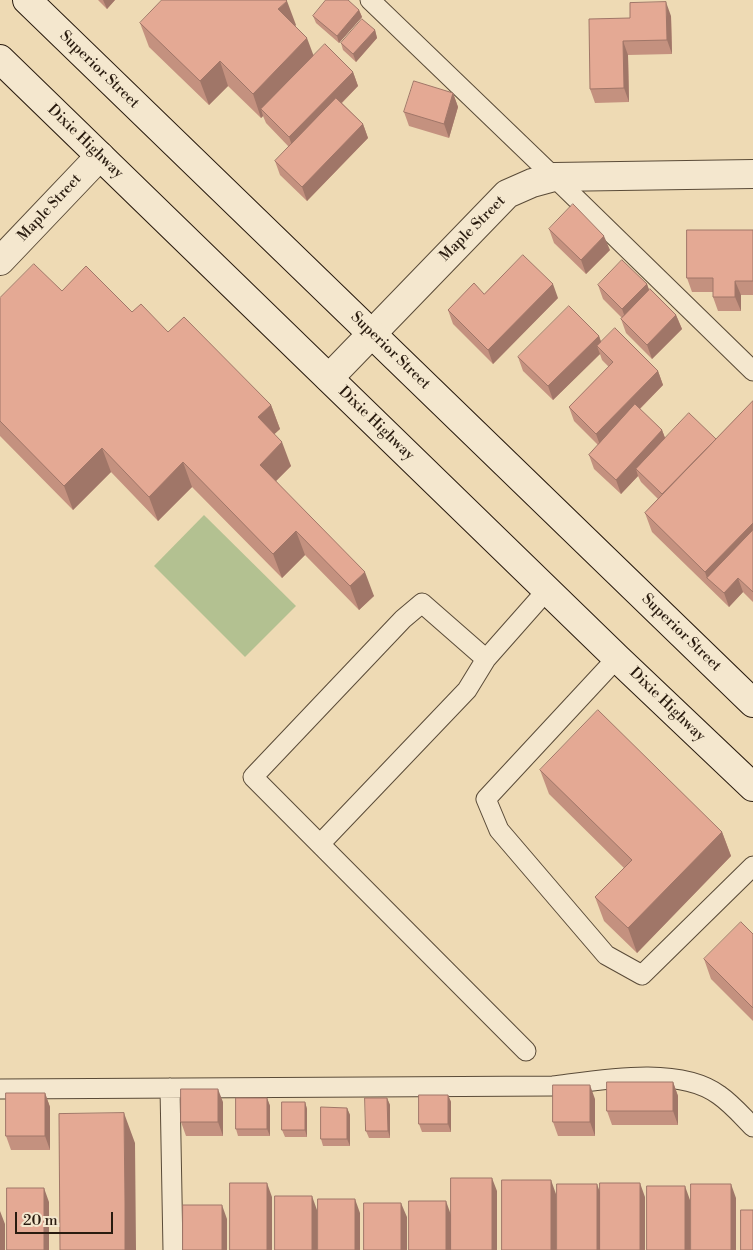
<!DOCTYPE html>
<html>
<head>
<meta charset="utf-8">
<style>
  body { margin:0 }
  #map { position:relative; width:753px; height:1250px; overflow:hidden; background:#eedab4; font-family:"Libre Bodoni",serif }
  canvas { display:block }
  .scale { position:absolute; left:15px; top:1212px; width:98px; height:22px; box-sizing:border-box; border:2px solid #291b0f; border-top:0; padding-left:6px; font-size:15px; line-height:18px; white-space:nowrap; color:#291b0f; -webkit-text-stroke:4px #f4e7ce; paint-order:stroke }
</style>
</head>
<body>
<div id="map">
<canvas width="753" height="1250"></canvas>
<div class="scale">20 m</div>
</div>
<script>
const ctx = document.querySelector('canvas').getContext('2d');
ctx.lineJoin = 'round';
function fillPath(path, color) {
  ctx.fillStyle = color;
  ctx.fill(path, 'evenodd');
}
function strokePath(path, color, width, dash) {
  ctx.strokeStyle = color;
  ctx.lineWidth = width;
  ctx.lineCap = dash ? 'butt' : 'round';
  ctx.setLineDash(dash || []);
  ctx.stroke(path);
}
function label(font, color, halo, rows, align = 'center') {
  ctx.font = font + ' "Libre Bodoni",serif';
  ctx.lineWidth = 5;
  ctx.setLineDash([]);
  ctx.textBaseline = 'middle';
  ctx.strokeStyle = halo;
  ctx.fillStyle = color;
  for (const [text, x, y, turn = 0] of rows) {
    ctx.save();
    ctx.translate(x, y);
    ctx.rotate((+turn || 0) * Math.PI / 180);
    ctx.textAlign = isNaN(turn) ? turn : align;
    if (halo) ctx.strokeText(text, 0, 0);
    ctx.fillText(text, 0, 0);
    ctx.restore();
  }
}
fillPath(new Path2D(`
  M204,515L296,606L245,657L154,566Z`), '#b3c191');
const service = new Path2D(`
  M370,0L554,177L753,371
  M617,658L486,799L499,830L606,955L642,975L753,866
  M320,844L467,690L486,659
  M526,1051L253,777L403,619L422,603L486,659L547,590
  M170,1088L173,1250
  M0,1089L553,1086C600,1080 679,1065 719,1095C732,1104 742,1116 753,1127`);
const minor = new Path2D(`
  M0,261L100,156
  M329,378L507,194L532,183L554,177L753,174`);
const secondary = new Path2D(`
  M27,0L753,703
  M0,59L617,658L753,787`);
strokePath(service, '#5a4b38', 21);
strokePath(minor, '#5a4b38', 30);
strokePath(secondary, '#291b0f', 30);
strokePath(service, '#f4e7ce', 19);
strokePath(minor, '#f4e7ce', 28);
strokePath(secondary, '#f4e7ce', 28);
fillPath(new Path2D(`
  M98,0H115L107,9Z
  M359,10L362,17L339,43L316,23L313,16Z
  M671,16L672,54L628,55L629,102L595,103L590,89L630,18Z
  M140,23L296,25L295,26L313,56L353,72L358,86L342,103L363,124L368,138L307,201L280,175L275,161L289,147L266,123L263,116L261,118L228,86L209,105L149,47Z
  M375,30L377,38L356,62L343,50L341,43Z
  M453,93L458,107L449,138L409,126L404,112Z
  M549,229L610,250L586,274L554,243Z
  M753,230V295H741V311H718L713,297V292H692L687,278Z
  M647,284L649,290L676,315L682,329L652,359L626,333L621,319L622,318L603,299L598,285Z
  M62,291L132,312L168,332L271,405L280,429L274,434L291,466L276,481L374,596L359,610L305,555L282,578L192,487L158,521L111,472L73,510L0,436V298Z
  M484,294L558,298L493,364L453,324L448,310Z
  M599,336L601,342L658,371L663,385L640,409L662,430L665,438L716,439L753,401V602L743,592L729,607L652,532L645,513L658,499L641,482L638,476L621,494L594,469L589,455L598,445L574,421L569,407L609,367L602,360L600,354L553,400L523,371L518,357Z
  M540,770L722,832L731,856L637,953L604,921L595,897L624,868L549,794Z
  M753,934V1021L711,979L704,959Z
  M673,1082L678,1096V1125H612L607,1111Z
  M45,1093L50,1107V1150H11L6,1136Z
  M448,1095L451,1102V1132H422L419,1124Z
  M267,1098L270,1106V1136H238L236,1129Z
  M387,1098L390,1105V1138H369L366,1131Z
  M595,1099V1136H558L553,1122Z
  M223,1102V1136H186L181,1122Z
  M305,1102L307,1109V1137H285L282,1130Z
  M347,1108L350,1115V1146H323L321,1139Z`), '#c4917f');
fillPath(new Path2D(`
  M103,0H115L107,9Z
  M287,1L296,25L287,34L278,9Z
  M666,2L671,16L672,54L667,40Z
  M359,10L362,17L339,43L337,36Z
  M375,30L377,38L356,62L353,54Z
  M307,38L316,62L261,109L263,116L261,118L253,94Z
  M623,41L628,55L629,102L624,88Z
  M220,61L228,86L209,105L200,81Z
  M353,72L358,86L294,151L289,137Z
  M453,93L458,107L449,138L444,124Z
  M363,124L368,138L307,201L302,187Z
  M604,236L610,250L586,274L581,260Z
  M735,281L741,295V311L735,297Z
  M553,284L558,298L493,364L488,350Z
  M647,284L652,298L627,323L622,309Z
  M676,315L682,329L652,359L647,345Z
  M599,336L604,350L597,346L600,354L553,400L548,386Z
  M658,371L663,385L601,448L596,434Z
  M271,405L280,429L267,441L258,417Z
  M662,430L667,443L636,469L638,476L621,494L616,480Z
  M282,442L291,466L268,489L260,465Z
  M102,448L111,472L73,510L64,486Z
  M183,462L192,487L158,521L149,497Z
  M753,523V550L707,578L705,572Z
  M296,531L305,555L282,578L273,554Z
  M365,572L374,596L359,610L350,586Z
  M738,578L743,592L729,607L724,593Z
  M722,832L731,856L637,953L628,928Z
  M673,1082L678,1096V1125L673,1111Z
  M590,1085L595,1099V1136L590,1122Z
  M218,1089L223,1102V1136L218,1122Z
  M45,1093L50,1107V1150L45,1136Z
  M448,1095L451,1102V1132L448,1124Z
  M267,1098L270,1106V1136L267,1129Z
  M387,1098L390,1105V1138L388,1131Z
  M305,1102L307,1109V1137L305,1130Z
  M347,1108L350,1115V1146L347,1139Z
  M124,1113L135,1143L136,1250H125Z
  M492,1178L497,1191V1250H492Z
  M551,1180L556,1194V1250H551Z
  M267,1183L272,1197V1250H267Z
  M640,1183L645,1197V1250H640Z
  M597,1184L602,1198V1250H597Z
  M731,1184L736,1198V1250H731Z
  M685,1186L690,1200V1250H685Z
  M44,1188L49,1202V1250H44Z
  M312,1196L317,1210V1250H312Z
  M355,1199L360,1213V1250H355Z
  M446,1201L451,1215V1250H446Z
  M401,1203L407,1217V1250H401Z
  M222,1205L227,1219V1250H222Z
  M0,1211L5,1224V1250H0Z`), '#a07668');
const building = new Path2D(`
  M162,0H286L287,1L278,9L307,38L253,94L220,61L200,81L140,23Z
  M326,0H348L359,10L337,36L313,16Z
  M666,2L667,40L623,41L624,88L590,89L589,19L630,18V3Z
  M362,19L375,30L353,54L341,43Z
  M325,44L353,72L289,137L261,109Z
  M414,81L453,93L444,124L404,112Z
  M336,98L363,124L302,187L275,161Z
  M573,204L604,236L581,260L549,229Z
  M687,230H753V281H735V297H713V278H687Z
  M523,255L553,284L488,350L448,310L474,283L484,294Z
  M622,260L647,284L622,309L598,285Z
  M34,264L62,291L86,266L132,312L141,304L168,332L184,317L271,405L258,417L282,442L260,465L365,572L350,586L296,531L273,554L183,462L149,497L102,448L64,486L0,421V298Z
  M650,289L676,315L647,345L621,319Z
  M569,306L599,336L548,386L518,357Z
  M615,328L658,371L596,434L569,407L613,362L597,346Z
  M753,401V523L705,572L645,513Z
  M635,404L662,430L616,480L589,455Z
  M689,413L716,439L662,494L636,469Z
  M753,530V592L738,578L724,593L707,578Z
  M598,710L722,832L628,928L595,897L632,860L540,770Z
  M741,922L753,934V1008L704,959Z
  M607,1082H673V1111H607Z
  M553,1085H590V1122H553Z
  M181,1089H218V1122H181Z
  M6,1093H45V1136H6Z
  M419,1095H448V1124H419Z
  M236,1098H267V1129H236Z
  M365,1098H387L388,1131H366Z
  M282,1102H305V1130H282Z
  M321,1107L347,1108V1139H321Z
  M124,1113L125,1203V1250H60L59,1114Z
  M451,1178H492V1250H451Z
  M502,1180H551V1250H502Z
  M230,1183H267V1250H230Z
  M600,1183H640V1250H600Z
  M557,1184H597V1250H557Z
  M691,1184H731V1250H691Z
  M647,1186H685V1250H647Z
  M7,1188H44V1250H7Z
  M275,1196H312V1250H275Z
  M318,1199H355V1250H318Z
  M409,1201H446V1250H409Z
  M364,1203H401V1250H364Z
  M183,1205H222V1250H183Z
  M741,1210H753V1250H741Z`);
fillPath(building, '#e4a994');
strokePath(building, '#a07668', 1);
label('15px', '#291b0f', '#f4e7ce', [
  ["Superior Street",99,70,44],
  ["Dixie Highway",85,142,44],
  ["Maple Street",50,208,-47],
  ["Maple Street",473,229,-45],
  ["Superior Street",390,351,44],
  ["Dixie Highway",376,424,44],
  ["Superior Street",681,633,44],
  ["Dixie Highway",667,705,44]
]);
</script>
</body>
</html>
